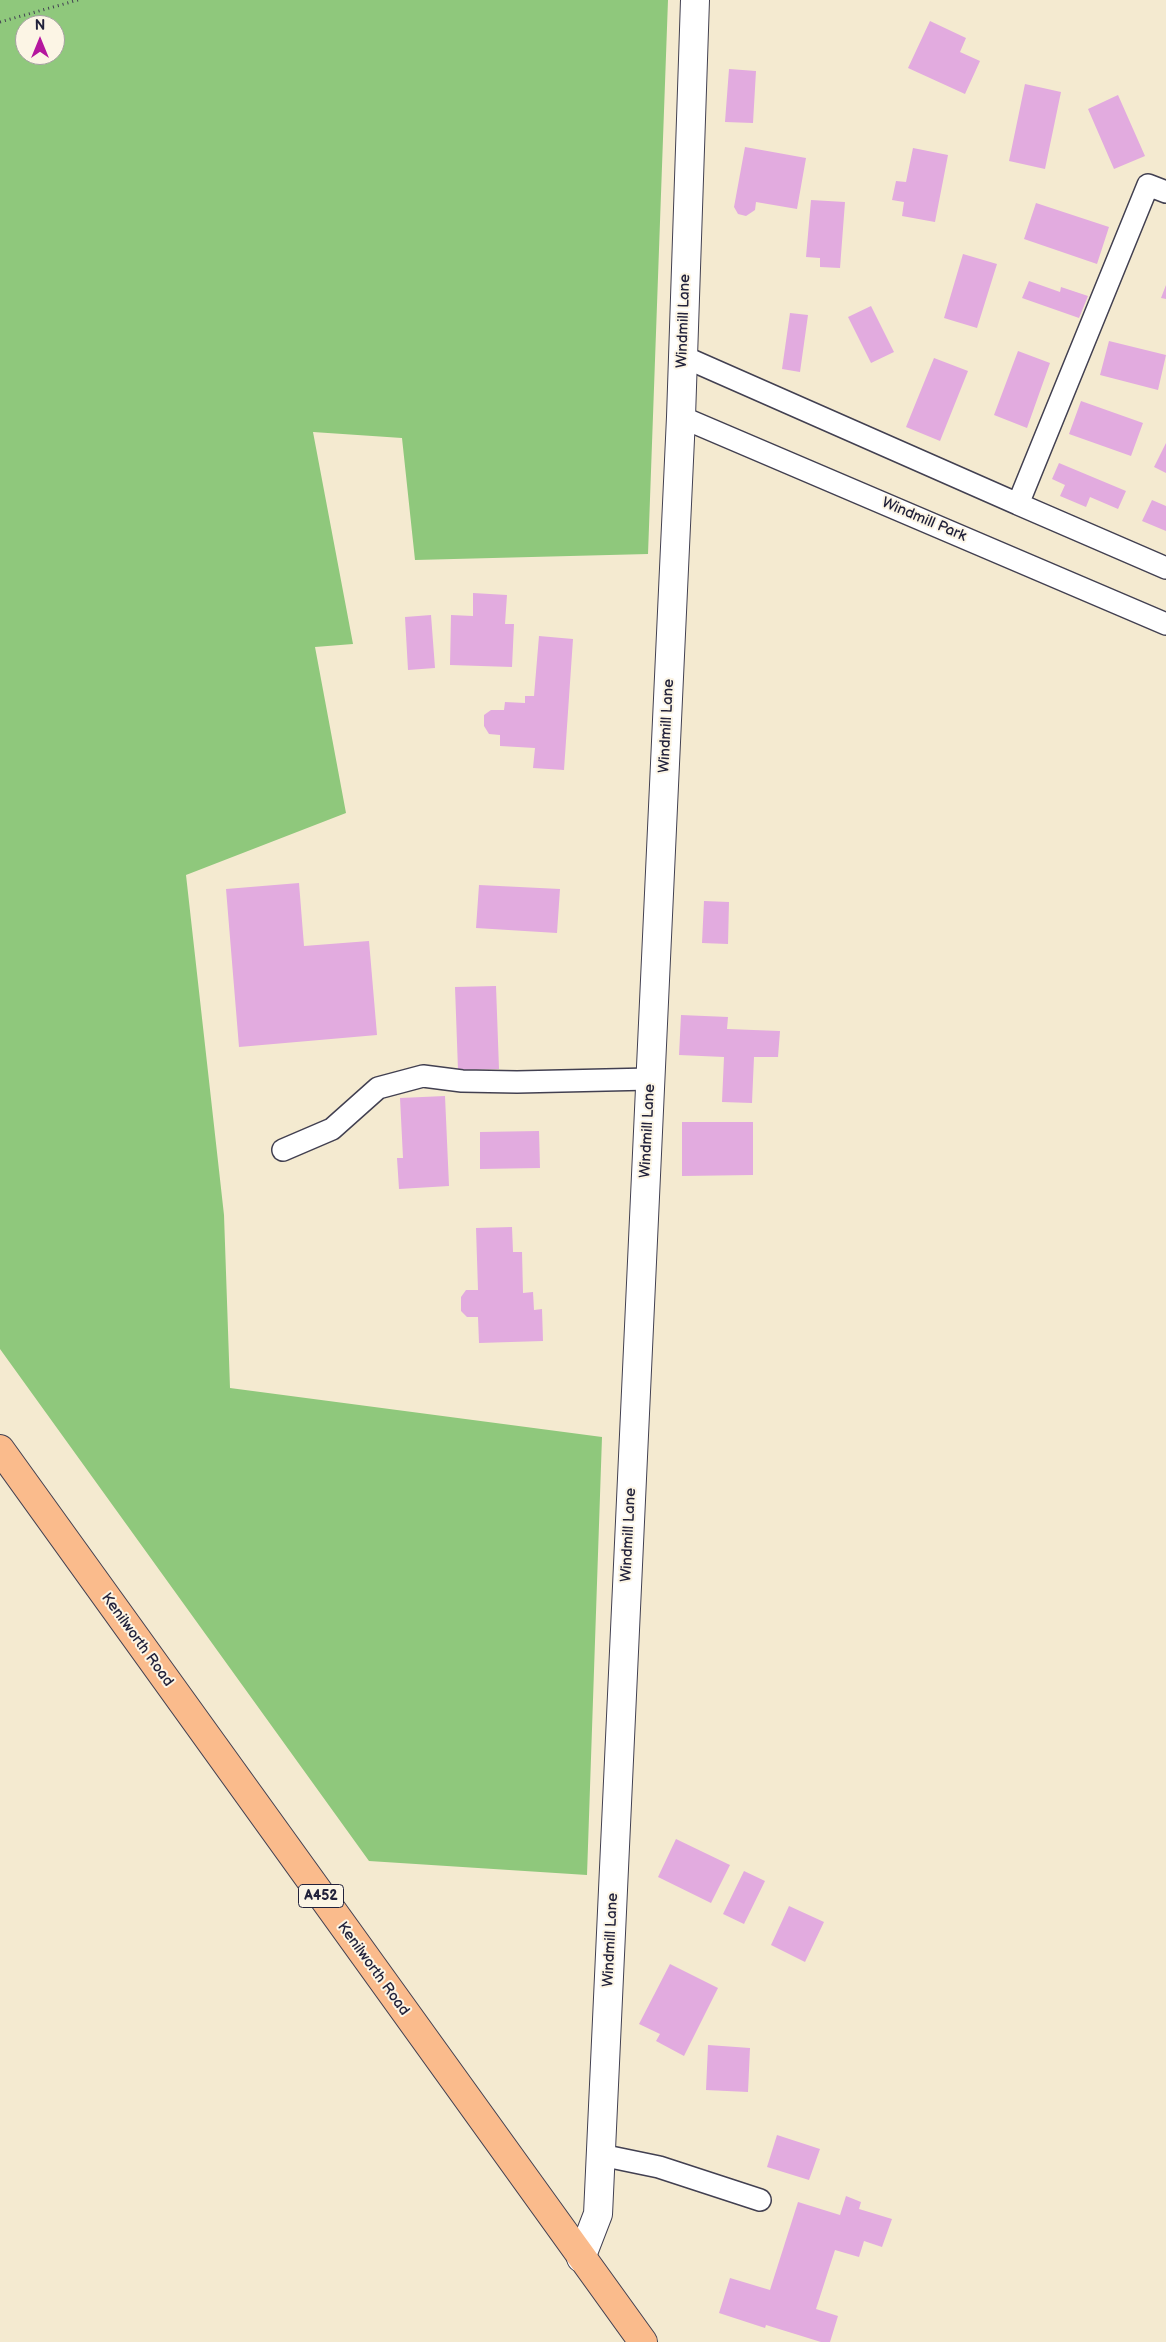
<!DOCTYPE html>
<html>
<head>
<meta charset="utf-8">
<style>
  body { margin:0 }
  #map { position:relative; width:1166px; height:2342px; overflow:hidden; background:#f4ead0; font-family:"Balsamiq Sans",sans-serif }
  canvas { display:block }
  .north { position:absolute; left:15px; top:15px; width:50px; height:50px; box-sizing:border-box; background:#fcf5e5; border:1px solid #a5a1a1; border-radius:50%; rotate:0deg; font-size:14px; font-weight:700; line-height:20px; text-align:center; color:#22223b }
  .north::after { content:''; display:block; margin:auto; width:18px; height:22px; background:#b5179e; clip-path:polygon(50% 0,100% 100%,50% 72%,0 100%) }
</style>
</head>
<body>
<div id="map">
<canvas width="1166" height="2342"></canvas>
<div class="north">N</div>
</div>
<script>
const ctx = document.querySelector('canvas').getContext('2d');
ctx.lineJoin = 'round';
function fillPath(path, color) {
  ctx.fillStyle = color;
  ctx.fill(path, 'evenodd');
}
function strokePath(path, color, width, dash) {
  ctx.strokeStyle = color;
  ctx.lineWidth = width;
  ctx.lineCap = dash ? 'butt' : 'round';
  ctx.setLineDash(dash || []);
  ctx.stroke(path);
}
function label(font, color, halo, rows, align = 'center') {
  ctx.font = font + ' "Balsamiq Sans",sans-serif';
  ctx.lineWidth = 4;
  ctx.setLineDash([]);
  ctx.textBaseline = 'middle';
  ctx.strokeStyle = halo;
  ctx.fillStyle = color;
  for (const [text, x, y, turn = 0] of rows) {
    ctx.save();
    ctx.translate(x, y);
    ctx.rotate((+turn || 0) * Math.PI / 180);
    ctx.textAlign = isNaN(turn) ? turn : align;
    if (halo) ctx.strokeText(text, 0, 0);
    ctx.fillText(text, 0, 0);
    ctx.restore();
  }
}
fillPath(new Path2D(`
  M0,0H668L648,554L415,560L402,438L313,432L353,644L315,647L346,813L186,875L224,1215L230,1388L602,1437L587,1875L369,1861L0,1349ZM25,25H55V55H25Z`), '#8fc87c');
fillPath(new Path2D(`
  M930,21L966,38L960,52L980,61L965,94L908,68Z
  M729,69L756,71L753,123L725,122Z
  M1025,84L1061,92L1045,169L1009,161Z
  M1118,95L1145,156L1114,169L1088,109Z
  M745,147L806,158L797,209L756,202L755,210L746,216L738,214L734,207Z
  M913,148L948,155L935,222L902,216L904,202L892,200L896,181L906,182Z
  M811,200L845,202L840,268L820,267V258L806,257Z
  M1036,203L1109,227L1097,264L1024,239Z
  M963,254L997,264L977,328L944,318Z
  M1029,281L1060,292L1061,287L1088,296L1079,318L1022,298Z
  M1166,285V299L1161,298Z
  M871,306L894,352L871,363L848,317Z
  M790,313L808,315L800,372L782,369Z
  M1109,341L1166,355L1158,390L1100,375Z
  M1018,351L1050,363L1027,428L994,415Z
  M934,358L968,371L940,441L906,427Z
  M1081,401L1143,423L1131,456L1069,434Z
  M1166,443V473L1154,467Z
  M1059,463L1126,491L1118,509L1090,497L1086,507L1060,496L1065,485L1052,479Z
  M1152,500L1166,506V531L1142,521Z
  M473,593L507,595L505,624H514L512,667L450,665L451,615L473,616Z
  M431,615L435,668L408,670L405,617Z
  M539,636L573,639L564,770L533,768L535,748L500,746V735L489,734L484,726V715L491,710H504L505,702L525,703V696H534Z
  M299,883L304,946L369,941L377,1035L239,1047L226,889Z
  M479,885L560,889L557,933L476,928Z
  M704,901L729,902L728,944L702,943Z
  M496,986L499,1069L458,1070L455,987Z
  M681,1015L728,1017L727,1029L780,1031L778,1057H754L752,1103L722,1102L724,1057L679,1055Z
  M445,1096L449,1186L399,1189L397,1158H403L400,1098Z
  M682,1122H753V1175L682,1176Z
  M539,1131L540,1168L480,1169V1132Z
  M512,1227L513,1252H522L523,1293L533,1292L534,1310L542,1309L543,1341L479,1343L478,1317H467L461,1311V1297L466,1290H478L476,1228Z
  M676,1839L730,1865L711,1903L658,1877Z
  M744,1871L765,1881L744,1924L723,1914Z
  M789,1906L824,1922L805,1962L771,1945Z
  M670,1964L718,1988L684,2056L656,2041L660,2034L639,2024Z
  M708,2045L750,2048L748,2092L706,2090Z
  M777,2135L820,2149L809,2180L767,2167Z
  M846,2196L861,2202L859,2209L892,2219L882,2247L864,2241L859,2257L835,2250L816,2309L838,2316L830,2342H821L766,2325L765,2328L719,2313L730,2278L770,2290L798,2202L840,2215Z`), '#e2abdf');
const service = new Path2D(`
  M682,356L1018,504L1148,185L1166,192
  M681,417L1166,624
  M1018,504L1166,568
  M283,1150L332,1129L378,1088L423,1076L462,1081L517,1082L650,1079
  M601,2155L659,2167L760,2200`);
const minor = new Path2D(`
  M581,2258L598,2214L681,417L695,0`);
const trunk = new Path2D(`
  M0,1449L643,2342`);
strokePath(service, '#424051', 24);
strokePath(minor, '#424051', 30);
strokePath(trunk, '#424051', 30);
strokePath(new Path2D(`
  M0,22L78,0`), '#424051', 3, [1, 4]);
strokePath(service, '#fff', 21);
strokePath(minor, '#fff', 28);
strokePath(trunk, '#fabb8c', 28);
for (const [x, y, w] of [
  [321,1896,45]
]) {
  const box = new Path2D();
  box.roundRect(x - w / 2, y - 11.5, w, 23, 4);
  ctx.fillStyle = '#fcf5e5';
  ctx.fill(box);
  strokePath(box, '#22223b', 1);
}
label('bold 14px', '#22223b', null, [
  ["A452",321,1896]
]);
label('15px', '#22223b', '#fcf5e5', [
  ["Windmill Lane",684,321,-88],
  ["Windmill Park",924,520,23],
  ["Windmill Lane",667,726,-87],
  ["Windmill Lane",648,1131,-87],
  ["Windmill Lane",629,1535,-87],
  ["Kenilworth Road",137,1640,54],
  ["Windmill Lane",611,1940,-87],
  ["Kenilworth Road",373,1969,54]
]);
</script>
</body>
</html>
